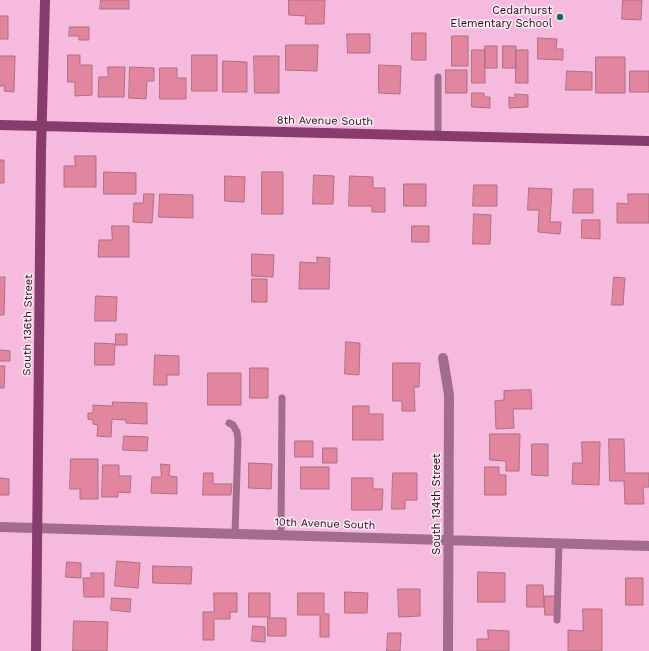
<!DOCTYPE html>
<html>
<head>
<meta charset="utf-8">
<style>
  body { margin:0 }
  canvas { display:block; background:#f6bade }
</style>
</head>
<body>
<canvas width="649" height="651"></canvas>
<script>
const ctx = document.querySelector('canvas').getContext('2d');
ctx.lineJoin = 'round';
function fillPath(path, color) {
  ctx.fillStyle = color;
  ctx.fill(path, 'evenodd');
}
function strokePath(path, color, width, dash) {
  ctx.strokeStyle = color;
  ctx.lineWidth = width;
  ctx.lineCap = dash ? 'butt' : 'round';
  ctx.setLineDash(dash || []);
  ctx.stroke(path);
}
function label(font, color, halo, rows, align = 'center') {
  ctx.font = font + ' "Work Sans",sans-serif';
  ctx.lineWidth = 3;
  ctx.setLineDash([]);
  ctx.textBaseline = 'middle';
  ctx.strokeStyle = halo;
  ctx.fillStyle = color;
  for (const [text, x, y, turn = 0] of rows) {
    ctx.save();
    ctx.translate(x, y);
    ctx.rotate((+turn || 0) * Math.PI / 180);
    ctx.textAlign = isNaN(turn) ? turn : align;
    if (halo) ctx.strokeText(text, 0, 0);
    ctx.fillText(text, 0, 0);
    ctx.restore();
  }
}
const building = new Path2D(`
  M101,0H129V9H100Z
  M289,0H325L324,24H305L306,16L289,15Z
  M623,0H642L641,20L622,19Z
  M0,16H8V39H0Z
  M70,27H89V40H79V36H69Z
  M412,33H426V60H412Z
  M347,34H370V53H348Z
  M452,36H468V66H452Z
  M538,38L557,39L556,49H563V60L538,59Z
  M286,45H318L317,71L286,70Z
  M485,46H497V68H485Z
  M503,46H516V68H503Z
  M472,50H485V83H472Z
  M516,50H528V83H516Z
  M68,55H80V65H92V95L75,96V82H68Z
  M192,55H217V91H192Z
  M0,56H15L14,92L4,91L5,86H0Z
  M254,56H279V93H255Z
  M596,57H625V93H596Z
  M223,61L247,62V92H223Z
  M379,65L401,66L400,94L379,93Z
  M108,67H125L124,97H98L99,77H108Z
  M130,67L154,68V81H147L146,99L129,98Z
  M160,68H177V78H186V99H160Z
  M446,70H467V93H446Z
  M567,71L592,72V90H566Z
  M630,71H649V92H630Z
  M472,93H484V97H490V108L472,107Z
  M515,94L528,95V107L509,108V97L515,98Z
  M75,156H96V187H64V166H75Z
  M0,160H4V183H0Z
  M104,172L136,173V194H104Z
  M262,172H283V214H262Z
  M314,175L334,176L333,204H313Z
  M225,176L245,177L244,202L225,201Z
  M350,176L373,177V188H385V212H372V206H349Z
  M404,184H426V206H404Z
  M474,185H497V206H473Z
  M529,188L552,189L550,222H561L560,234L538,232L539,210H528Z
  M574,189H593V213H573Z
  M144,194H154L152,223L133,222L134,203H143Z
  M160,194L193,195V218L159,217Z
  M628,194H649V223H617V203L628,204Z
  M474,214L491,215L490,244H473Z
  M582,220H600V239L582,238Z
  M112,226H129V257H98L99,240H112Z
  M412,226H429V242H412Z
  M252,254L274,255L273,277L252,276Z
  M317,257L330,258L329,289H299L300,262L317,263Z
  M0,277H5L4,315H0Z
  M614,277L625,278L623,305H612Z
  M252,279H267V302H252Z
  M96,296L117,297L116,321H95Z
  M116,334H127V345H116Z
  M346,342L360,343L359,375L345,374Z
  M95,343L115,344L114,365H95Z
  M0,350L10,351V361H0Z
  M155,355L179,356V375H167V385H154Z
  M393,363H420L419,387H414L415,411H402V401H393Z
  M0,366H5L4,388H0Z
  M250,368H268V398H250Z
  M208,373H241V405H208Z
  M531,390L532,409H513L514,428L496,429L495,401L504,400V391Z
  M113,402L147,403V424L126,423V420L112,419L111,437L97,436L98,425L93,424V420L88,419V413H93V405L112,406Z
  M353,406H369V414H383V440H353Z
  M490,434H520L519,471H506V461L490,460Z
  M124,436L148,437L147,451L123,450Z
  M609,439H624L625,473H649V487H643L644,504H625L624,481H610Z
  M295,441H313V457H295Z
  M582,442H600L599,485L572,484L573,463H582Z
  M532,444H548V476L532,475Z
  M323,448H337V463H323Z
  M71,459H98V499H80V489H70Z
  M249,463L272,464L271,489L249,488Z
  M161,464L170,465L169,476L177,477V494L151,493L152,477H161Z
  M103,465H119V476H131L130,493L118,492V497H102Z
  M301,467H329V489H301Z
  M485,467H499V475H506V495H485Z
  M204,473H213V484H232L231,495H203Z
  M393,473H417V500H405V509H392Z
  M0,478L9,479V495H0Z
  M352,478H373V489H383L382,510H352Z
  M117,561L140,563L138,588L115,586Z
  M67,562L81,563V578L66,577Z
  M153,566L192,567L191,584L153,583Z
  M478,572L505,573V602H478Z
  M91,573H104V597H84L83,578H91Z
  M626,578H643V605H626Z
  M527,585H543L544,607H527Z
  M398,589H420V616L399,617Z
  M345,592L368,593L367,613H345Z
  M214,593H237V612H230V619H214V640H203V612H214Z
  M249,593H270V617H249Z
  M298,593H324V614H329V637H320V615H298Z
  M545,596H556V615H545Z
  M112,598L131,599L130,612L111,610Z
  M583,609H602V651H568V630L583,631Z
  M268,618H286V636H268Z
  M74,621L108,622L107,651H73Z
  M253,626L265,627V642L252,641Z
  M488,630L509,631V651H477V639H488Z
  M388,633H401L400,651H387Z`);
fillPath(building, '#e2869f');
strokePath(building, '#ae6f80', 1);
strokePath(new Path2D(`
  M438,77V135
  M229,423L233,425L237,432L238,440L235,534
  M281,535L282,398
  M557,620L559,543`), '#a26d8d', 7);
strokePath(new Path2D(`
  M443,358L449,395L448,651
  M0,527L649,546`), '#a26d8d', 10);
strokePath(new Path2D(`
  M0,125L649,141
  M36,651L41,151L45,0`), '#873c6d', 10);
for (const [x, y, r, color] of [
  [560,17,4,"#00744f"]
]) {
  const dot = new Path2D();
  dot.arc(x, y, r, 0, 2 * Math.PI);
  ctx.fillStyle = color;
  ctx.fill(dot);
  strokePath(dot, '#fdeaf4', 1.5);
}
label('11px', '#220d1a', '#fdeaf4', [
  ["Cedarhurst",552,11],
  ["Elementary School",552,24]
], 'right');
label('11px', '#220d1a', '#fdeaf4', [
  ["8th Avenue South",325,121,1],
  ["South 136th Street",28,325,-89],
  ["South 134th Street",437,504,-90],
  ["10th Avenue South",325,524,2]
]);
</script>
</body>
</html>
